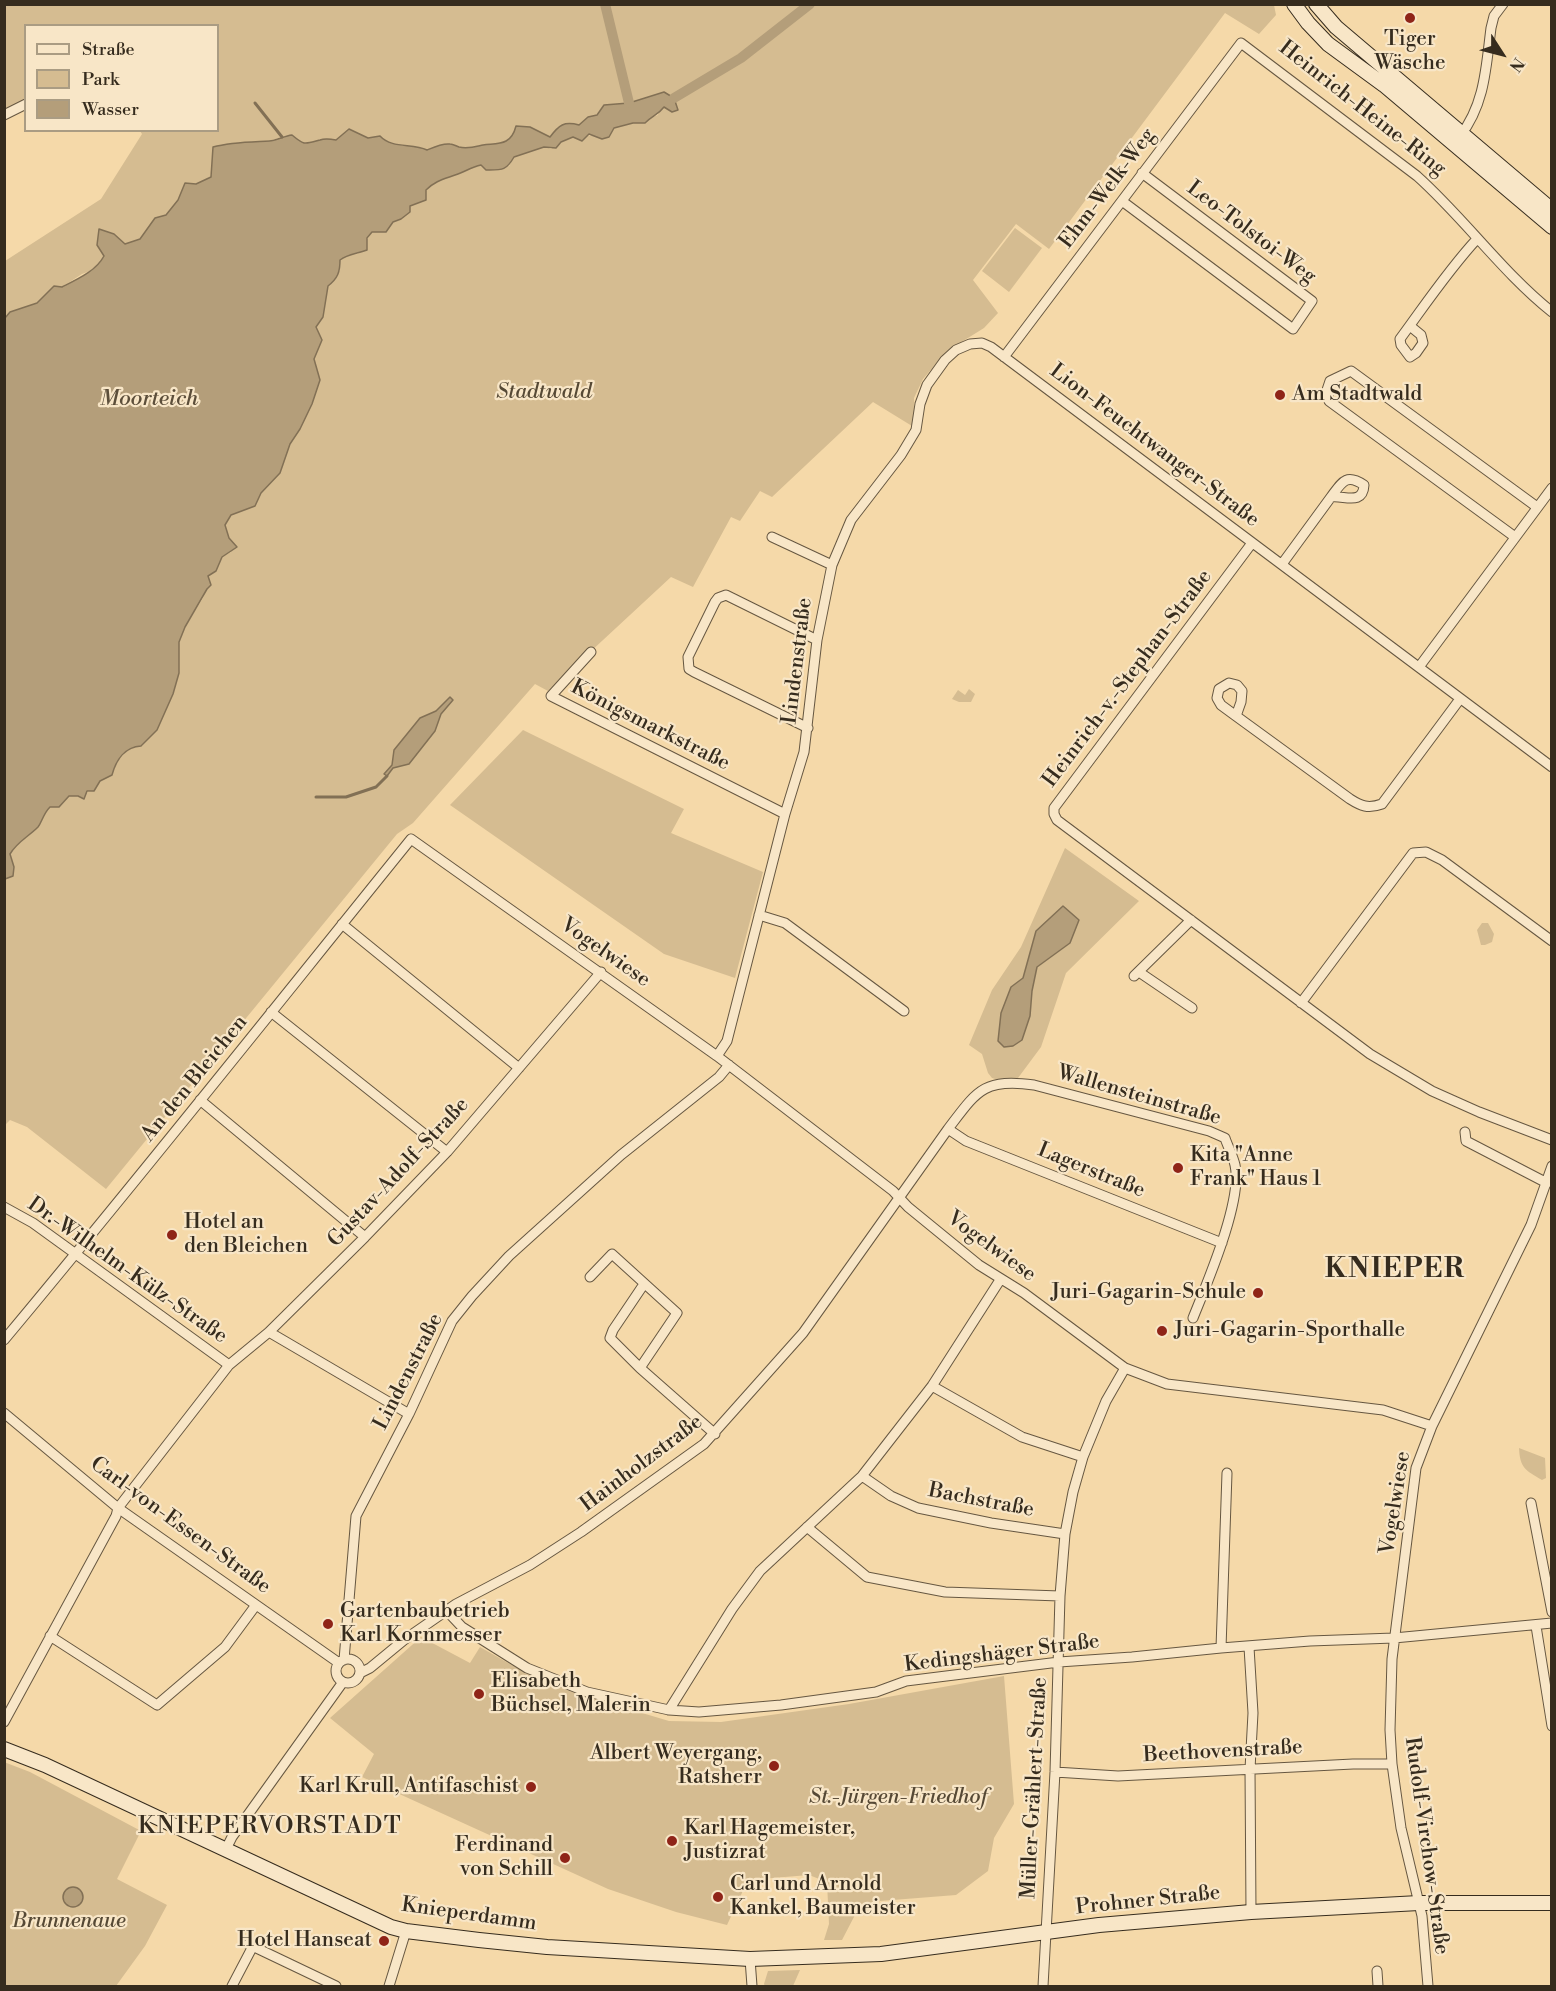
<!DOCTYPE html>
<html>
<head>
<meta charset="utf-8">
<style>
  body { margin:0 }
  #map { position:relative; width:1556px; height:1991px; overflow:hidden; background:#f5d9a9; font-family:"Libre Bodoni",serif }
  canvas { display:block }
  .frame { position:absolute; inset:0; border:6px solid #362c1e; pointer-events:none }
  .legend { position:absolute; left:24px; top:24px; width:195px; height:108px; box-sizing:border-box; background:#f8e6c7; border:2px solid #aa9c83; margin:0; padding:8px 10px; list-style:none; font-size:18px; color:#362c1e }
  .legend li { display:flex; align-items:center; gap:12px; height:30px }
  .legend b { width:30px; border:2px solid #aa9c83 }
  .north { position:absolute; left:1472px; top:24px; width:60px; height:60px; -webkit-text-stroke:4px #f8e6c7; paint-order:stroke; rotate:126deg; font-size:16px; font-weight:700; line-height:24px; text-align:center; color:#362c1e }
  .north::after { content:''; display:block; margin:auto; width:21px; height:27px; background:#362c1e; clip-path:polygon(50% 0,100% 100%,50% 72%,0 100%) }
</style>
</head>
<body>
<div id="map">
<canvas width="1556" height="1991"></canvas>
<div class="frame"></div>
<ul class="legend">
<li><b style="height:8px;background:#f8e6c7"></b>Straße</li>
<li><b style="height:16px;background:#d5bc91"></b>Park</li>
<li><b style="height:16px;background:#b49e7a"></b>Wasser</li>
</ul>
<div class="north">N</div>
</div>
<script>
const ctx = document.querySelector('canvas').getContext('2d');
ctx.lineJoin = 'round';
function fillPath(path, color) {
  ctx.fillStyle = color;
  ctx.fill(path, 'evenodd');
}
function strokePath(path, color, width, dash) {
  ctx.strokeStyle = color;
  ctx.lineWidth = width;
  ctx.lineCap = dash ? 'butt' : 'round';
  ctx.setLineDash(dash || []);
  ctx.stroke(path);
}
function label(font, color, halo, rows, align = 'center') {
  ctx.font = font + ' "Libre Bodoni",serif';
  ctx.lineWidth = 4.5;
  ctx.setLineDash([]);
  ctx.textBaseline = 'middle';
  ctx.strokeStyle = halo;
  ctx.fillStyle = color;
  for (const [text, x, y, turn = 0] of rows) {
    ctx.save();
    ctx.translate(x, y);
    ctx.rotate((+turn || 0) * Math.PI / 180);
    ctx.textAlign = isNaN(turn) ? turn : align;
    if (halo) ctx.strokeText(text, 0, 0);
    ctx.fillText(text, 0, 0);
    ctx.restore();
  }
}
fillPath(new Path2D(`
  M5,5H1274L1276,15L1259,34L1225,13L1049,249L1016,224L973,280L998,313L984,328L947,351L923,379L914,398V423L912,426L873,402L772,497L760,491L740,521L731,517L693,587L671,577L548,691L535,684L413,823L397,834L106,1189L27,1127L10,1120L5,1125L4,879L14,867L10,854C17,842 29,837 38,827C42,822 43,814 50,807H59L69,796C78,796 85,792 94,791L100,781L112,775C116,760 125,747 142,746L157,730L173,694L179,673V642L185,627L203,598L208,576L216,571L222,557L231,552L225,526L231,515L255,506L261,493L280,473L290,444L300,429L320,380L314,359L322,340L316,327L323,317L328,285C338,278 341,272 340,260L347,255L358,254L372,232L401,219L410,206L422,200C430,179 439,181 458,174C463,173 466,169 471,167C482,163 497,166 509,166L514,157L544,146L551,149C569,135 587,134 609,137L614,128L633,123H645L650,118L658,115L664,92L629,103L604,105L596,115L588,117L579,125C564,122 559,124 550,137L530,127L516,126C511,146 499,143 483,145C474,147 468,149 459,147C456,146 453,144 450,144C442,143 434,147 427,150C412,143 392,149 380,136L368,138L349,129L336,140L321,139L311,144H302L282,137C261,145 236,141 213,147L211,177L196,184L185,183L178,200L166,215L155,219L140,239L125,244L114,234L98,268L82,274L62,287L54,286L37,303L10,312L5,318V261L101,199L142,134L140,131L218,130V26H26L25,101L5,112ZM450,697L453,700L441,714L435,731L409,764L393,768L386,776L385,774L392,765L394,750L420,718L436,711Z
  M1015,228L1042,248L1009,292L982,271Z
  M969,689L975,694L971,702H959L952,699L958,690L965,695Z
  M523,730L684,809L671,833L763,872L735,978L664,954L450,805Z
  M1065,848L1139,901L1066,973L1041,1047L1018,1078L998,1080L992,1078L988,1073L982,1054L969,1045L992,990L1021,947ZM1063,906L1070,943L1037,967L1032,991L1030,1016L1022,1040L1011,987L1023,978L1036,931Z
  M1482,923H1488L1494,934L1492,942L1485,945H1481L1477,930Z
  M1519,1448L1545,1458L1546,1478L1542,1480C1525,1470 1520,1468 1519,1448Z
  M421,1637L470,1663L480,1647L524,1672L585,1696L669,1721L721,1722L849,1704L1004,1676L1014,1804L994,1838L988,1871L956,1895L880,1901L856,1913L842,1940H824L829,1924L827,1882L809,1875L748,1880L727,1925L676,1912L608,1889L362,1777L374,1754L330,1718Z
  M4,1762L30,1772L141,1831L117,1879L167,1905L145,1946L116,1986H5Z
  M800,1970L793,1986H765L764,1984L768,1971Z`), '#d5bc91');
const water = new Path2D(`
  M664,92L674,98L678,110L672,112L664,107C658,115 652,116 645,123H633L614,128L609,137L602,139L589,134L582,141L573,137L561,142L556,148L544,147L514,157C506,171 502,170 486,170L481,165C472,167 466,171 458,174C445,179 436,180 426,190V200L410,206V212L401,219L393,222L386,232H372L367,238V250C357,254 348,254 340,260C340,272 338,278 328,286L323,317L316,327L322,340L314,359L320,380L312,404L300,429L290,444L280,473L261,493L255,506L231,515L225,525L229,538L237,547L222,557L216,571L208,576L211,585L207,589L185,627L179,642V673L173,694L157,730L141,746C125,747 116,760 112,775L100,781L94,791H87L84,799L78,796H69L59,807H50C43,814 42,822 38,827C28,837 17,842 10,854L14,867L13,876L5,879V318L10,312L37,303L54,286L62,287C78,279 96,271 104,256L97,245L99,229L114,234L125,244L140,239L155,218L166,215L178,200L185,183L196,184L211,177L213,147C231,142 250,142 269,141C276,141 284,136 292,135C305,146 305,144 320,140C325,138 331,139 336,140L349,129L368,138L380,136C392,149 412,143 427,150C434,147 442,143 450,144C453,144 456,146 459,147C468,149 474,147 483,145C498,143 511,146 516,126L530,127L550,137C559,125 564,121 579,125L588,117L597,115L604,105L629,103Z
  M450,697L453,700L441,714L435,731L409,764L393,768L387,776L384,774L392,765L394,750L420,718L436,711Z
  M1063,906L1079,920L1070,943L1037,967L1032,991L1030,1016L1022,1040L1013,1046L1004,1047L998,1041L1001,1013L1011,987L1023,978L1036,931Z
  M63 1897a10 10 0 1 1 20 0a10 10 0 1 1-20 0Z`);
fillPath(water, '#b49e7a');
strokePath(water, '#827055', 1.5);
strokePath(new Path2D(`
  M255,103L282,137
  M316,797H346L376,787L387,776`), '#827055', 3);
strokePath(new Path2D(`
  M605,4L629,103
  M674,98L741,58L810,4`), '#b49e7a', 10);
const street = new Path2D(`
  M4,115L26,104
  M1460,136C1485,104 1486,67 1491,28L1494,16L1503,4
  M1122,201L1293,329L1312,301L1142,173
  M1410,326L1421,335L1423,343L1416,353L1410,357L1401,345L1400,339C1425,305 1449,269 1477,239
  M1004,357L1241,43L1417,176C1465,219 1502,272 1552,312
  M772,537L832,565
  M1515,537L1329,401L1327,390L1330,381L1351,371L1537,507
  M1252,543L1054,808V814L1057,820L1370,1054L1432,1091L1479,1112L1552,1140
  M1282,564L1331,497C1344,495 1363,506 1364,485C1346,473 1342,482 1331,497
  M591,652L551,696L785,814
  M1419,667L1552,488
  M1236,716L1221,705L1217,698L1219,689L1229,683L1237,685L1242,691L1241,702L1236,716L1350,799C1361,806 1368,809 1382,804L1460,699
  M808,728L694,672L689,669L688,657L715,602L718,598L726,595L817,640
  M759,915L785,923L904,1011
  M342,924L519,1068
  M1139,972L1192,1008
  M1134,976L1191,920
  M1301,1003L1413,853L1426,852L1442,860L1552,941
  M271,1012L447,1152
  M717,1056L727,1041L785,814L804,752L817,640L832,565L851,520L901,455L916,430L920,404L927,385L945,360L956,350L970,344L982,343L991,347L1552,767
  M200,1100L365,1237
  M948,1129L966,1141L1222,1243
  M1465,1132L1466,1141L1547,1183
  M4,1207L33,1223L229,1365
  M590,1277L612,1254L677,1313L640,1368L715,1434
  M269,1332L409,1414
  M4,1340C142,1175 276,1006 411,839L717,1056L893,1191L908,1207L979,1265L1024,1293L1125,1368L1167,1384L1383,1410L1432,1426
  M640,1368L610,1338L613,1330L644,1284
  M932,1386L1022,1437L1083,1457
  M4,1413L118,1508L339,1663
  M862,1476L891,1496L918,1508L991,1523L1065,1534
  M1531,1503L1552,1612
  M807,1527L867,1577L945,1592L1060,1596
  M446,1610L462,1627L527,1668L587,1692L669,1710L699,1712L781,1705L876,1692L906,1681L1059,1662L1132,1657L1221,1648L1310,1641L1394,1638L1552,1623
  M1536,1626L1552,1726
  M50,1636L157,1705L225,1647L256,1605
  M1249,1647L1253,1713L1250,1769L1251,1912
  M1221,1648L1227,1473
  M336 1671a12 12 0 1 1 24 0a12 12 0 1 1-24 0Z
  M344,1660L356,1516L409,1414L452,1321L472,1296L509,1256L621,1155L719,1077L729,1065
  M360,1673L370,1668L404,1640L456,1604L530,1565L581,1532L704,1444L803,1333L948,1129C977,1091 983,1078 1034,1085L1209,1131L1225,1138C1228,1147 1233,1156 1235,1165C1243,1200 1207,1283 1193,1318
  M669,1710L732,1609L760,1571L862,1476L932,1386L1000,1280
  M4,1722L116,1516L118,1508L229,1365L269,1332L365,1237L447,1152L601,972
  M1055,1772L1118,1776L1353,1764H1392
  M226,1849L232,1837L343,1682
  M248,1944L336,1986
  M750,1959L752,1986
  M1377,1971L1378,1986
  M232,1986L253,1946
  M389,1986L406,1931
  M1043,1986L1055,1772L1060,1596L1065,1534L1073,1492L1083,1457L1106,1401L1125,1368
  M1428,1986L1422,1916L1401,1828L1392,1764L1390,1730L1392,1659L1416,1468L1432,1426L1531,1225L1552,1166`);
const secondary = new Path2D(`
  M1294,4L1308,23L1328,44L1384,85L1552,227
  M1316,4L1336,27L1552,210
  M4,1749L45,1765L391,1927L406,1931L479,1940L547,1947L750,1959L881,1954L1099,1925L1251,1912L1419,1903H1552`);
strokePath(street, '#665741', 11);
strokePath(secondary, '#362c1e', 16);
strokePath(street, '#f8e6c7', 9);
strokePath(secondary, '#f8e6c7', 14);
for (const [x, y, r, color] of [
  [1410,18,6,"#8f2418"],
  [1280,395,6,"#8f2418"],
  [1178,1168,6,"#8f2418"],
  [172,1235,6,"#8f2418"],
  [1258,1293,6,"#8f2418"],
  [1162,1331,6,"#8f2418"],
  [328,1624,6,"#8f2418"],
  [479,1694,6,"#8f2418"],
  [774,1766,6,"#8f2418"],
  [531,1787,6,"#8f2418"],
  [672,1841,6,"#8f2418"],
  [565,1858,6,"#8f2418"],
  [718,1897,6,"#8f2418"],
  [384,1941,6,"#8f2418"]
]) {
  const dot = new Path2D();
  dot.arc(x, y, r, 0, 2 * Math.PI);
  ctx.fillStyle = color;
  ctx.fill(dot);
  strokePath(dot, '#f8e6c7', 2);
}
label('21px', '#362c1e', '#f8e6c7', [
  ["Tiger",1410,40,"center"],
  ["Wäsche",1410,64,"center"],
  ["Am Stadtwald",1292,395],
  ["Kita \"Anne",1190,1156],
  ["Frank\" Haus 1",1190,1180],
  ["Hotel an",184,1223],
  ["den Bleichen",184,1247],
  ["Juri-Gagarin-Schule",1246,1293,"right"],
  ["Juri-Gagarin-Sporthalle",1174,1331],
  ["Gartenbaubetrieb",340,1612],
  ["Karl Kornmesser",340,1636],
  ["Elisabeth",491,1682],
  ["Büchsel, Malerin",491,1706],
  ["Albert Weyergang,",762,1754,"right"],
  ["Ratsherr",762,1778,"right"],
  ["Karl Krull, Antifaschist",519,1787,"right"],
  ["Karl Hagemeister,",684,1829],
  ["Justizrat",684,1853],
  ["Ferdinand",553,1846,"right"],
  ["von Schill",553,1870,"right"],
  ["Carl und Arnold",730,1885],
  ["Kankel, Baumeister",730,1909],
  ["Hotel Hanseat",372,1941,"right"]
], 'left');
label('21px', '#362c1e', '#f8e6c7', [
  ["Heinrich-Heine-Ring",1362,109,38],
  ["Ehm-Welk-Weg",1108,189,-53],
  ["Leo-Tolstoi-Weg",1251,233,37],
  ["Lion-Feuchtwanger-Straße",1154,446,37],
  ["Lindenstraße",798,661,-83],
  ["Heinrich-v.-Stephan-Straße",1128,679,-53],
  ["Königsmarkstraße",650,726,27],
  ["Vogelwiese",605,953,35],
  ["An den Bleichen",195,1079,-51],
  ["Wallensteinstraße",1139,1096,16],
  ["Lagerstraße",1091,1171,22],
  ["Gustav-Adolf-Straße",399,1173,-47],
  ["Vogelwiese",991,1247,36],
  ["Dr.-Wilhelm-Külz-Straße",127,1271,35],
  ["Lindenstraße",409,1372,-63],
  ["Hainholzstraße",642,1464,-37],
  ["Bachstraße",981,1501,11],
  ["Vogelwiese",1396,1503,-81],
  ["Carl-von-Essen-Straße",180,1526,36],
  ["Kedingshäger Straße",1002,1654,-7],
  ["Beethovenstraße",1223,1752,-3],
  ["Müller-Grählert-Straße",1035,1788,-87],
  ["Rudolf-Virchow-Straße",1426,1846,82],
  ["Prohner Straße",1148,1901,-6],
  ["Knieperdamm",469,1915,8]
]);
label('italic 21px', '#564935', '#f8e6c7', [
  ["Stadtwald",544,393],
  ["St.-Jürgen-Friedhof",898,1798],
  ["Brunnenaue",69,1922]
]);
label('italic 22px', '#5c4e3a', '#f8e6c7', [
  ["Moorteich",149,400]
]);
ctx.letterSpacing = '1.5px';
label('24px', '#362c1e', '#f8e6c7', [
  ["KNIEPERVORSTADT",270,1827]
]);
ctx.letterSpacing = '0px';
ctx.letterSpacing = '1.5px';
label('bold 27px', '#362c1e', '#f8e6c7', [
  ["KNIEPER",1395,1271]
]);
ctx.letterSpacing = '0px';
</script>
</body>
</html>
